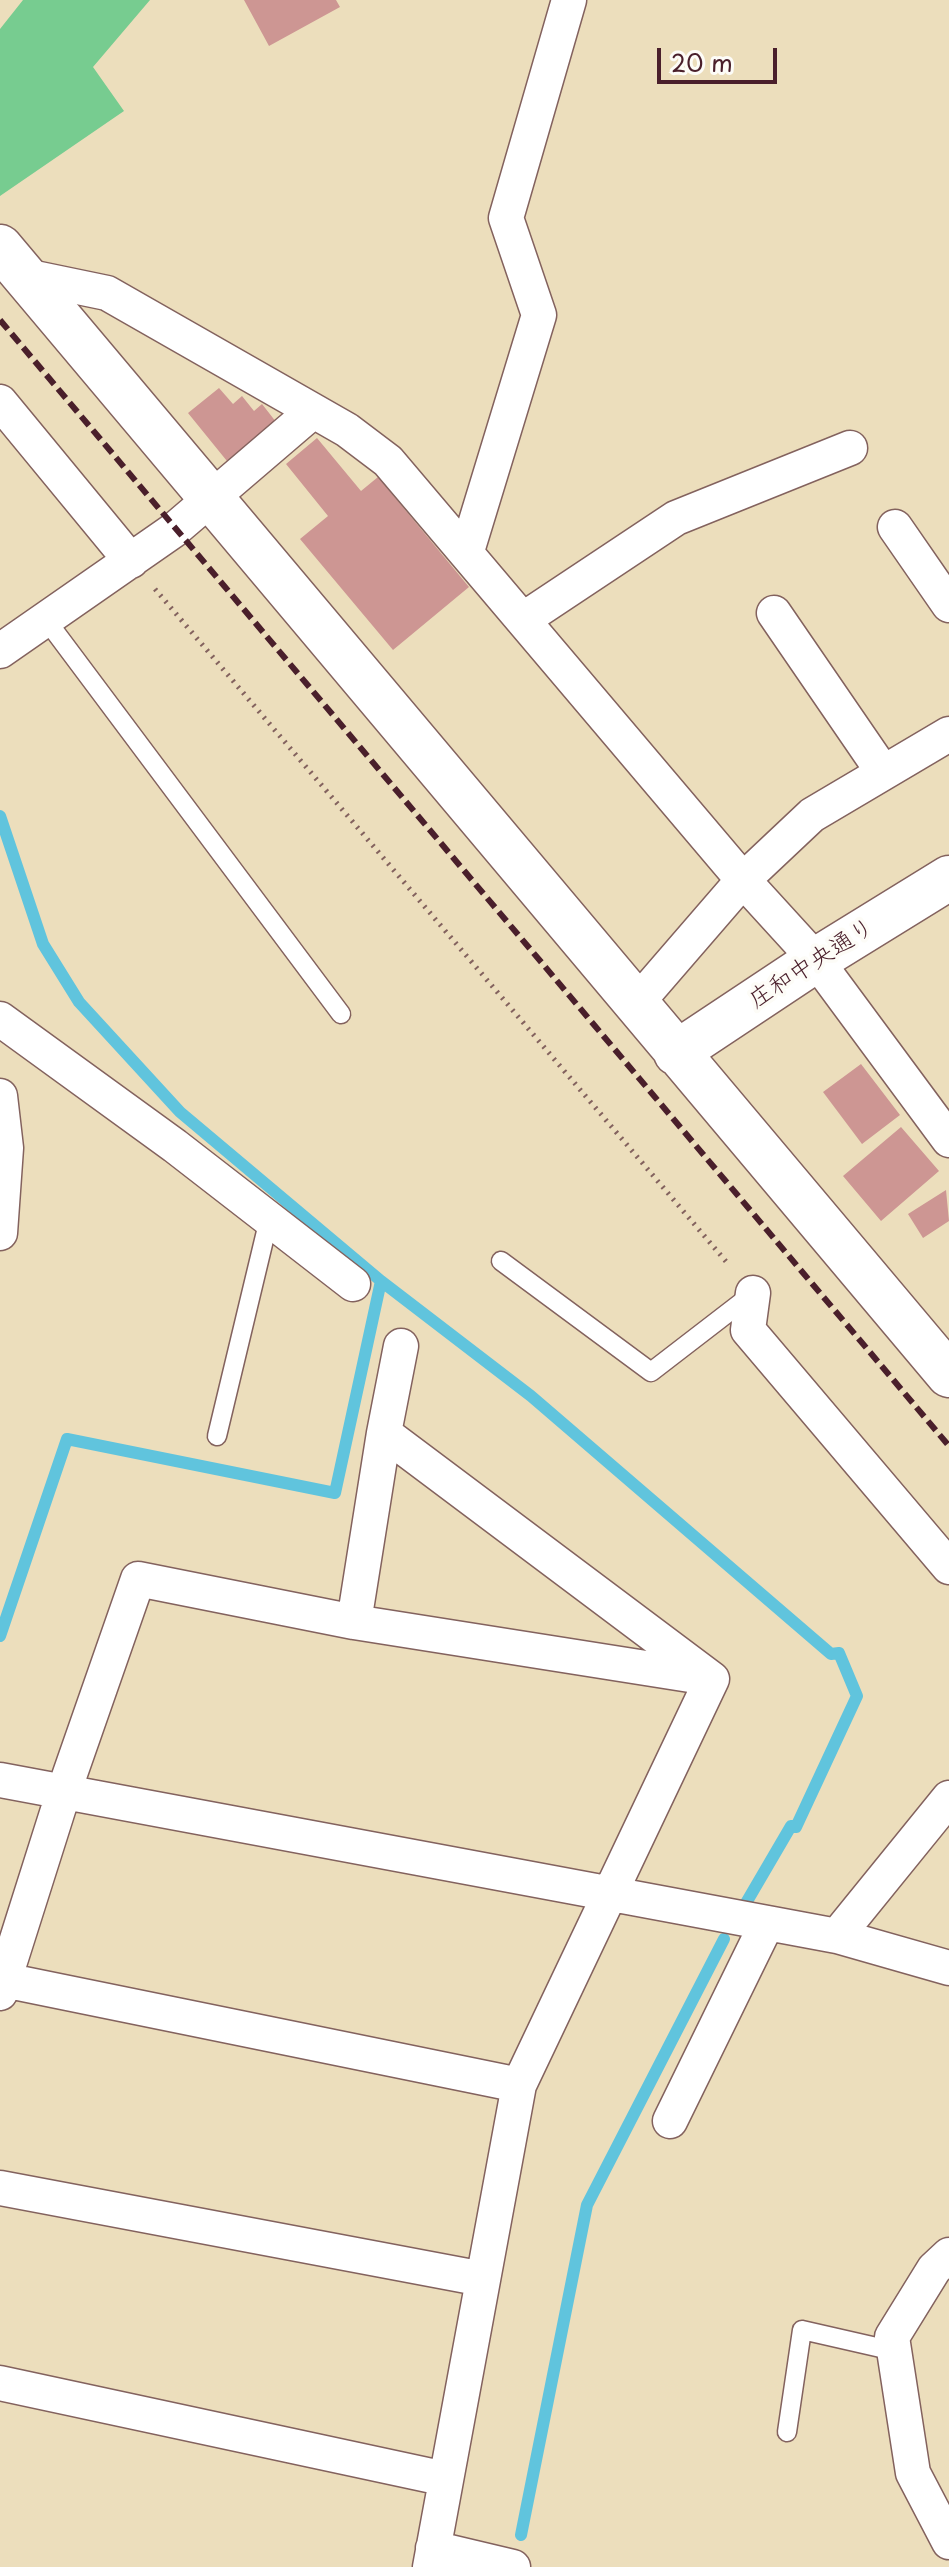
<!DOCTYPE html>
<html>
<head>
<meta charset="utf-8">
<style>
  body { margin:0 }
  #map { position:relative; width:949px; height:2567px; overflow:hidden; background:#ecdebc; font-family:"Playpen Sans",sans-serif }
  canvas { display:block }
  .scale { position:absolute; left:657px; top:48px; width:120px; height:36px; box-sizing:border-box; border:4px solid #4a1f2b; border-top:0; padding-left:10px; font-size:24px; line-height:28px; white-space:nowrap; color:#4a1f2b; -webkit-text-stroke:6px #fdfcf7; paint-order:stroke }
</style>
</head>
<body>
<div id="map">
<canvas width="949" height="2567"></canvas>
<div class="scale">20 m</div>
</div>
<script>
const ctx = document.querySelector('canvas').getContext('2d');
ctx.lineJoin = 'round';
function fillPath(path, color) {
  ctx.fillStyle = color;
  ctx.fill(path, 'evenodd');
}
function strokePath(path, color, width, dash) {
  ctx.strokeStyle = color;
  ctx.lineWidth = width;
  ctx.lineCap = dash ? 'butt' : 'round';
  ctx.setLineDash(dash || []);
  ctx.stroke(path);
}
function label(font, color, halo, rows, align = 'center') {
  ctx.font = font + ' "Playpen Sans","Klee One",sans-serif';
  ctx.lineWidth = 7;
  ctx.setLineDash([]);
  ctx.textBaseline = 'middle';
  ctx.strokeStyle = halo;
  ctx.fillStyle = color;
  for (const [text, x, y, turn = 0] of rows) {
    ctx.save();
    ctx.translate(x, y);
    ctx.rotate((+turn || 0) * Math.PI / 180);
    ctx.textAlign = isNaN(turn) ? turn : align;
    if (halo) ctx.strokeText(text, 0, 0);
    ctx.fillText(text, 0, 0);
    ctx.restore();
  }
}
fillPath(new Path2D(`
  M23,0H150L93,67L124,111L0,196V29Z`), '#77cc90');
strokePath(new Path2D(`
  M0,816L43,944L79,1002L180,1112L381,1281L531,1396L831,1654L839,1653L857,1696L796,1827L791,1826L746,1903
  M0,1636L67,1439L335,1493L381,1281
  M521,2535L587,2205L724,1939`), '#60c4dd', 12);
fillPath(new Path2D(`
  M244,0H336L340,7L269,46Z
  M219,388L233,404L242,396L254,411L262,404L280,427L231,466L188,413Z
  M317,438L361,491L378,477L469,587L393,650L300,539L328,516L286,464Z
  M861,1064L900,1115L862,1144L823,1092Z
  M901,1127L939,1171L881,1221L843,1176Z
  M946,1190L949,1221L923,1238L908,1214Z`), '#cd9693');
const lane = new Path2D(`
  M47,621L341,1014
  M501,1261L651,1372L751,1295
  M217,1436L269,1219
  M787,2432L802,2330L894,2351`);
const street = new Path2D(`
  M25,276L107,293L347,430L388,461L743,880L816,960L949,1140
  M0,402L131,561
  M895,527L949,605
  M467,551L539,315L506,218L569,0
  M774,613L883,772
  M524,619L676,518L850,448
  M0,651L174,530L313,411
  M635,1005L743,880L812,815L949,734
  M0,1019L175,1146L353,1284
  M0,1096L6,1148L0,1233
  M753,1293L748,1330L949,1567
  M384,1433L401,1346
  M354,1622L384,1433L712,1679L519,2085L430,2567
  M0,1780L837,1936L949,1968
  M837,1936L949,1798
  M4,1980L519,2085
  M0,1993L64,1791L138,1579L354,1622L709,1678
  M670,2121L767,1923
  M0,2188L483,2279
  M949,2255L934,2269L892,2337L913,2473L949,2542
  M0,2383L446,2479
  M433,2548L513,2567`);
const secondary = new Path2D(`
  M0,247L949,1375
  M676,1053L816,960L949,878`);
strokePath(lane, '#83625e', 21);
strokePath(street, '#83625e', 37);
strokePath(secondary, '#83625e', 47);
strokePath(new Path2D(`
  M155,589L729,1265`), '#83625e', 5, [2, 6]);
strokePath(lane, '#fff', 18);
strokePath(street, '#fff', 34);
strokePath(secondary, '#fff', 44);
strokePath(new Path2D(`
  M0,320L949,1446`), '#4a1f2b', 6, [12, 6]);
label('24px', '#4a1f2b', '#fdfcf7', [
  ["庄和中央通り",812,964,-33]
]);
</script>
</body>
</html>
